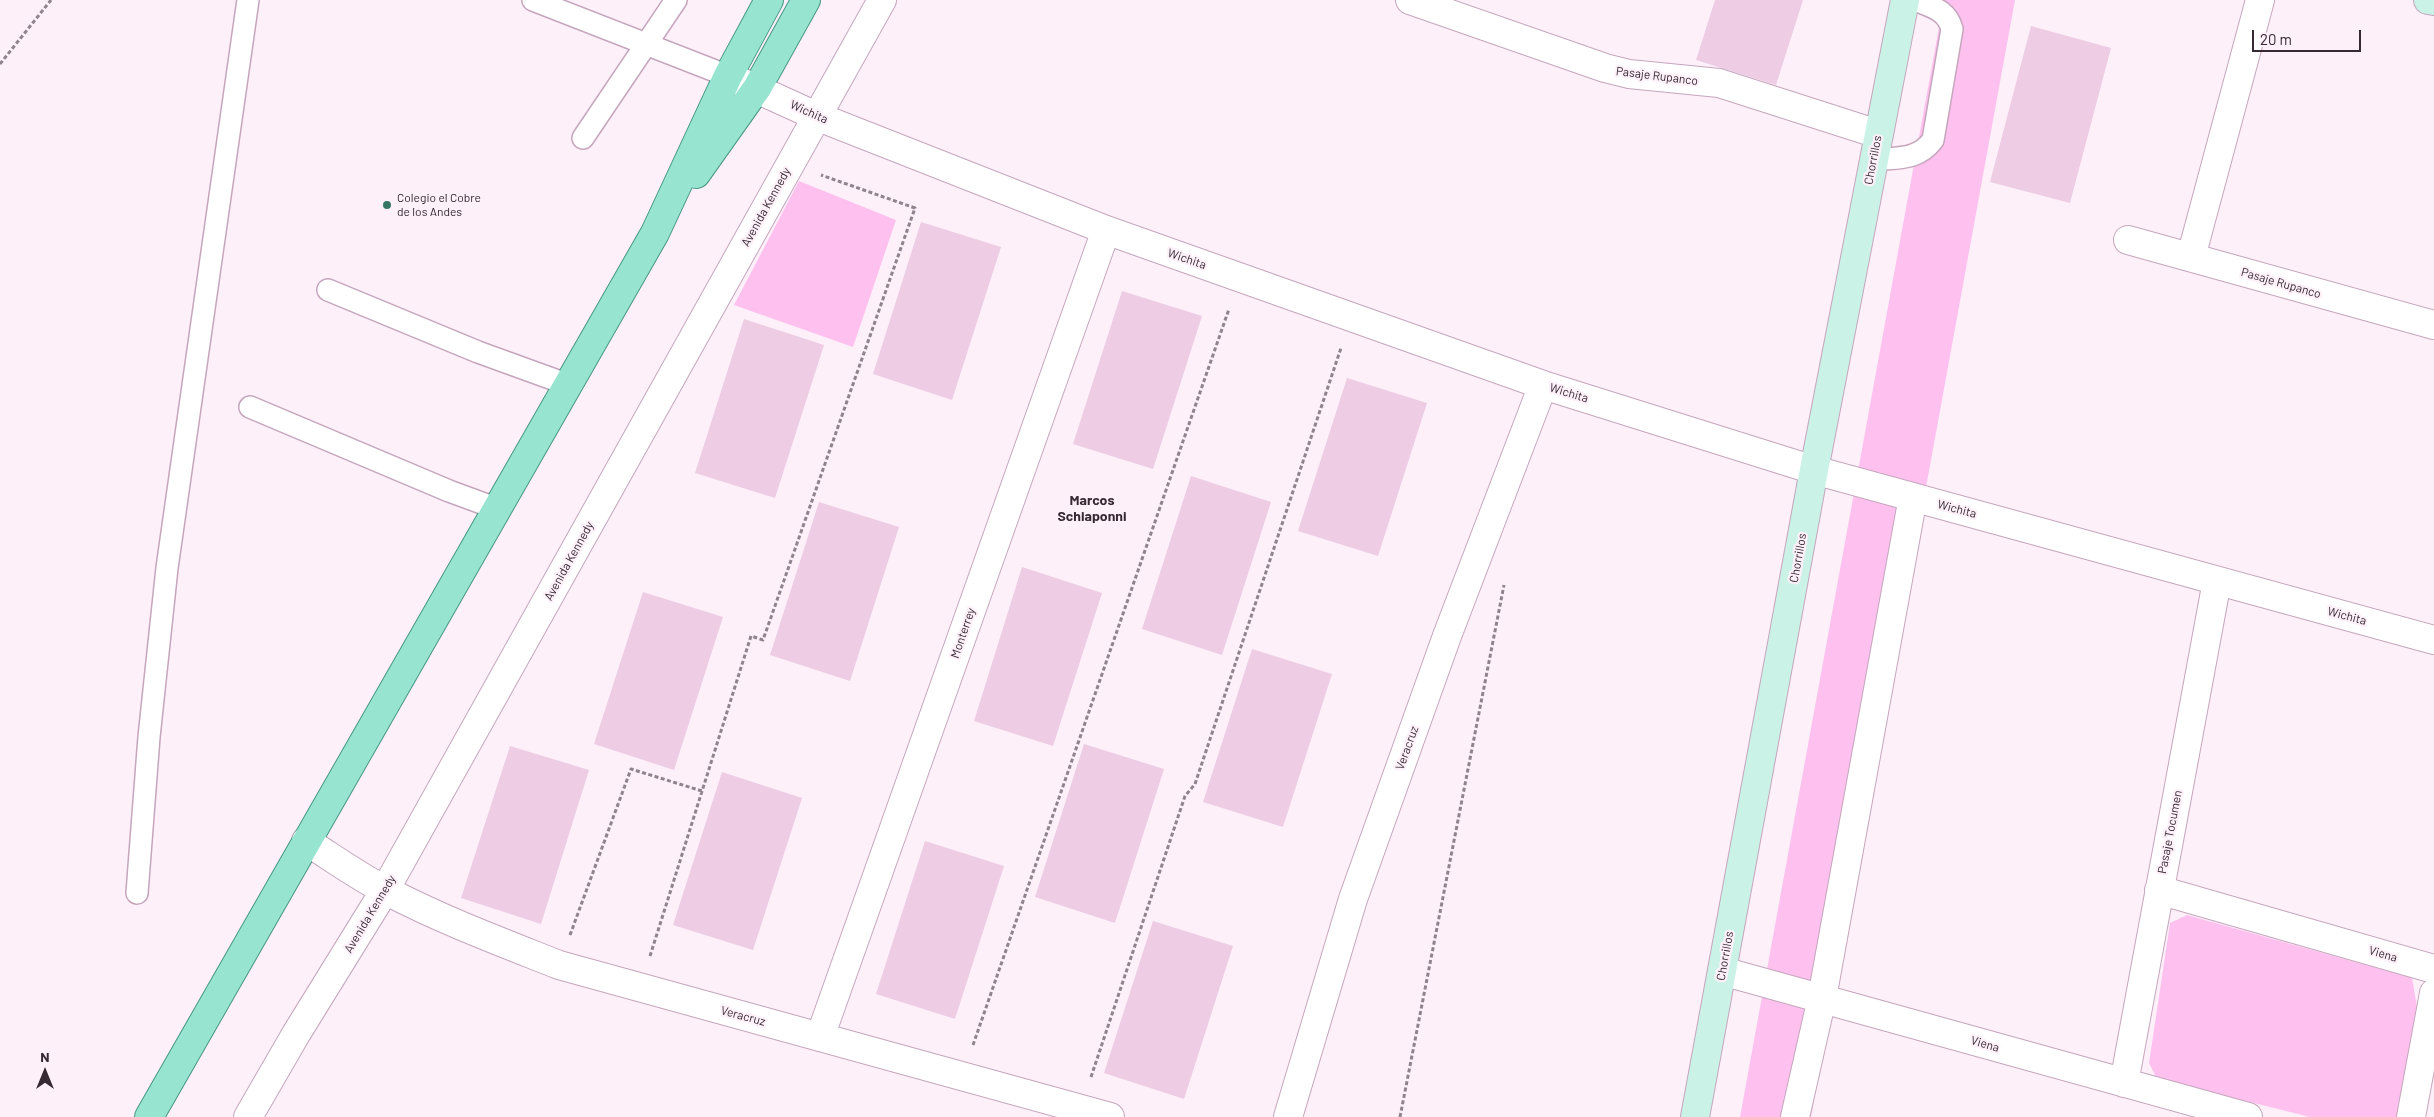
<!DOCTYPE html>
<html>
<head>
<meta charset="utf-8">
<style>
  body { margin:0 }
  #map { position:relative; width:2434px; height:1117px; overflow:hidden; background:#fdf0f9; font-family:Barlow,sans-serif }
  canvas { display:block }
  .north { position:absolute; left:20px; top:1047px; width:50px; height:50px; -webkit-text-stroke:4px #fdf0f9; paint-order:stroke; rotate:0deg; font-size:14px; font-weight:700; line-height:20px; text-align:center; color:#362933 }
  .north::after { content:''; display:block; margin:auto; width:18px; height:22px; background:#362933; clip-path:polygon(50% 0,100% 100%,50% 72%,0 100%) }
  .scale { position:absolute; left:2252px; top:30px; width:109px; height:22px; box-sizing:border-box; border:2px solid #362933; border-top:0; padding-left:6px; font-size:15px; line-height:18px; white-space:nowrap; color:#362933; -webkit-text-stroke:4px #fdf0f9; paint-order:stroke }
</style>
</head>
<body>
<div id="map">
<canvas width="2434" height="1117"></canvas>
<div class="north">N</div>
<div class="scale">20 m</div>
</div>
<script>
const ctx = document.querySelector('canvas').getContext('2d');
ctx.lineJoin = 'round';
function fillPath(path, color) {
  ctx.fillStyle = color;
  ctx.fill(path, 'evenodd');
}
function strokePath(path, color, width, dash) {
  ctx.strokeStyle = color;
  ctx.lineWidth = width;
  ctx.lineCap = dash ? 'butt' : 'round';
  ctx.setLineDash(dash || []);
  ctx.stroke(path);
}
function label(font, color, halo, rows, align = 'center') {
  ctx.font = font + ' Barlow,sans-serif';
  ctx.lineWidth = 4.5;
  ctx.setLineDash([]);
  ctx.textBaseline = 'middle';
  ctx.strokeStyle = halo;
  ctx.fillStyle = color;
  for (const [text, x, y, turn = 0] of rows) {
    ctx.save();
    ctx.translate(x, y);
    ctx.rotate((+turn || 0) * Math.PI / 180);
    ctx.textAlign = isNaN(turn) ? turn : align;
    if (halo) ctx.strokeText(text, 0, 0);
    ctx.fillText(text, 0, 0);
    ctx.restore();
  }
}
fillPath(new Path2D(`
  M1944,0H2015L1811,1117H1740Z
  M799,181L896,220L853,347L734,305Z
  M2187,915L2412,978L2418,1013L2400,1117H2310L2157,1079L2149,1063L2170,923Z`), '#fec0ee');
fillPath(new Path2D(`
  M1715,0H1803L1776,85L1696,60Z
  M2031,26L2111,48L2070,203L1990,182Z
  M921,222L1001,247L952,400L873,374Z
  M1122,291L1202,316L1153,469L1073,444Z
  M744,319L824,345L775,498L695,473Z
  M1347,378L1427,403L1378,556L1298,531Z
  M1191,476L1271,502L1222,655L1142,629Z
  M819,502L899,527L850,681L770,655Z
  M1022,567L1102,593L1053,746L974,721Z
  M643,592L723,617L674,770L594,744Z
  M1252,649L1332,674L1283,827L1203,802Z
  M1084,744L1164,769L1115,923L1035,897Z
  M510,746L589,770L541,924L461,898Z
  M722,772L802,798L753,950L673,925Z
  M925,841L1004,866L955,1019L876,994Z
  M1153,921L1233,946L1184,1099L1104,1073Z`), '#edcce4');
const lane = new Path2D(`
  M533,0L728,76
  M583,138L676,0
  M1873,160C1898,157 1917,161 1933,140L1952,29C1947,10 1932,7 1915,0
  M328,290L478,352L569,385
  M250,407L449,491L498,509
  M137,893L149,737L167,568L248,0`);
const street = new Path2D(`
  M1410,0L1605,68L1629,74L1719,83L1878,134
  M728,76L816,116L1106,230L1543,385L1814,470L2434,640
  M2128,240L2434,325
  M2191,257L2260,0
  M306,841C333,858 359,877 387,891C442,920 501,942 559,965L1110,1117
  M2159,890L2434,969
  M1722,971L2248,1117
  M820,1037L1106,230
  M2124,1083L2217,581
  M248,1117L296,1034L385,890L882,0
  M1288,1117L1353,899L1447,636L1543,385
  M1795,1117L1822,998L1913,497
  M2411,1117L2434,993`);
const secondary = new Path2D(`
  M2428,0L2434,1
  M1695,1117L1814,470L1905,0`);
const primary = new Path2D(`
  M696,174L757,88L806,0
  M149,1117L655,233L728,76L769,0`);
strokePath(lane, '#c5a6bd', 24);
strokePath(street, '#c5a6bd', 30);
strokePath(secondary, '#c5a6bd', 30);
strokePath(primary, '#489784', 30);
strokePath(new Path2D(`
  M0,64L51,0
  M570,935L631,769L702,791
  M650,956L751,636L763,640L915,208L821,175
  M973,1045L1229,309
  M1091,1077L1185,796L1195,784L1341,348
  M1400,1117L1504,585`), '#90838d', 3, [4, 2.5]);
strokePath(lane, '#fff', 21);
strokePath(street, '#fff', 28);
strokePath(secondary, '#cbf2e7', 28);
strokePath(primary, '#97e4d0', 28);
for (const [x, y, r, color] of [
  [387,205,5,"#377664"]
]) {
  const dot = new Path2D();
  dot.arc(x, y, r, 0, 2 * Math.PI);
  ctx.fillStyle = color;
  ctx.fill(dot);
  strokePath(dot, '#fdf0f9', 2);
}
label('12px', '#362933', '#fdf0f9', [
  ["Pasaje Rupanco",1657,76,7],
  ["Wichita",809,112,24],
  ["Chorrillos",1873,160,-79],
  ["Avenida Kennedy",766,207,-61],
  ["Wichita",1187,259,19],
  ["Pasaje Rupanco",2281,283,16],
  ["Wichita",1569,393,17],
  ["Wichita",1957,509,15],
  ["Chorrillos",1798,558,-80],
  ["Avenida Kennedy",569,561,-61],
  ["Wichita",2347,616,15],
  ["Monterrey",963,633,-71],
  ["Veracruz",1407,748,-70],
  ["Pasaje Tocumen",2170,832,-79],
  ["Avenida Kennedy",370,914,-59],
  ["Viena",2383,954,16],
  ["Chorrillos",1725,956,-80],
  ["Veracruz",743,1016,15],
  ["Viena",1985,1044,16]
]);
label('12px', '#362933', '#fdf0f9', [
  ["Colegio el Cobre",397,198],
  ["de los Andes",397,212]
], 'left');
label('bold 14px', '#362933', '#fdf0f9', [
  ["Marcos",1092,500],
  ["Schiaponni",1092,516]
]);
</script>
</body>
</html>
